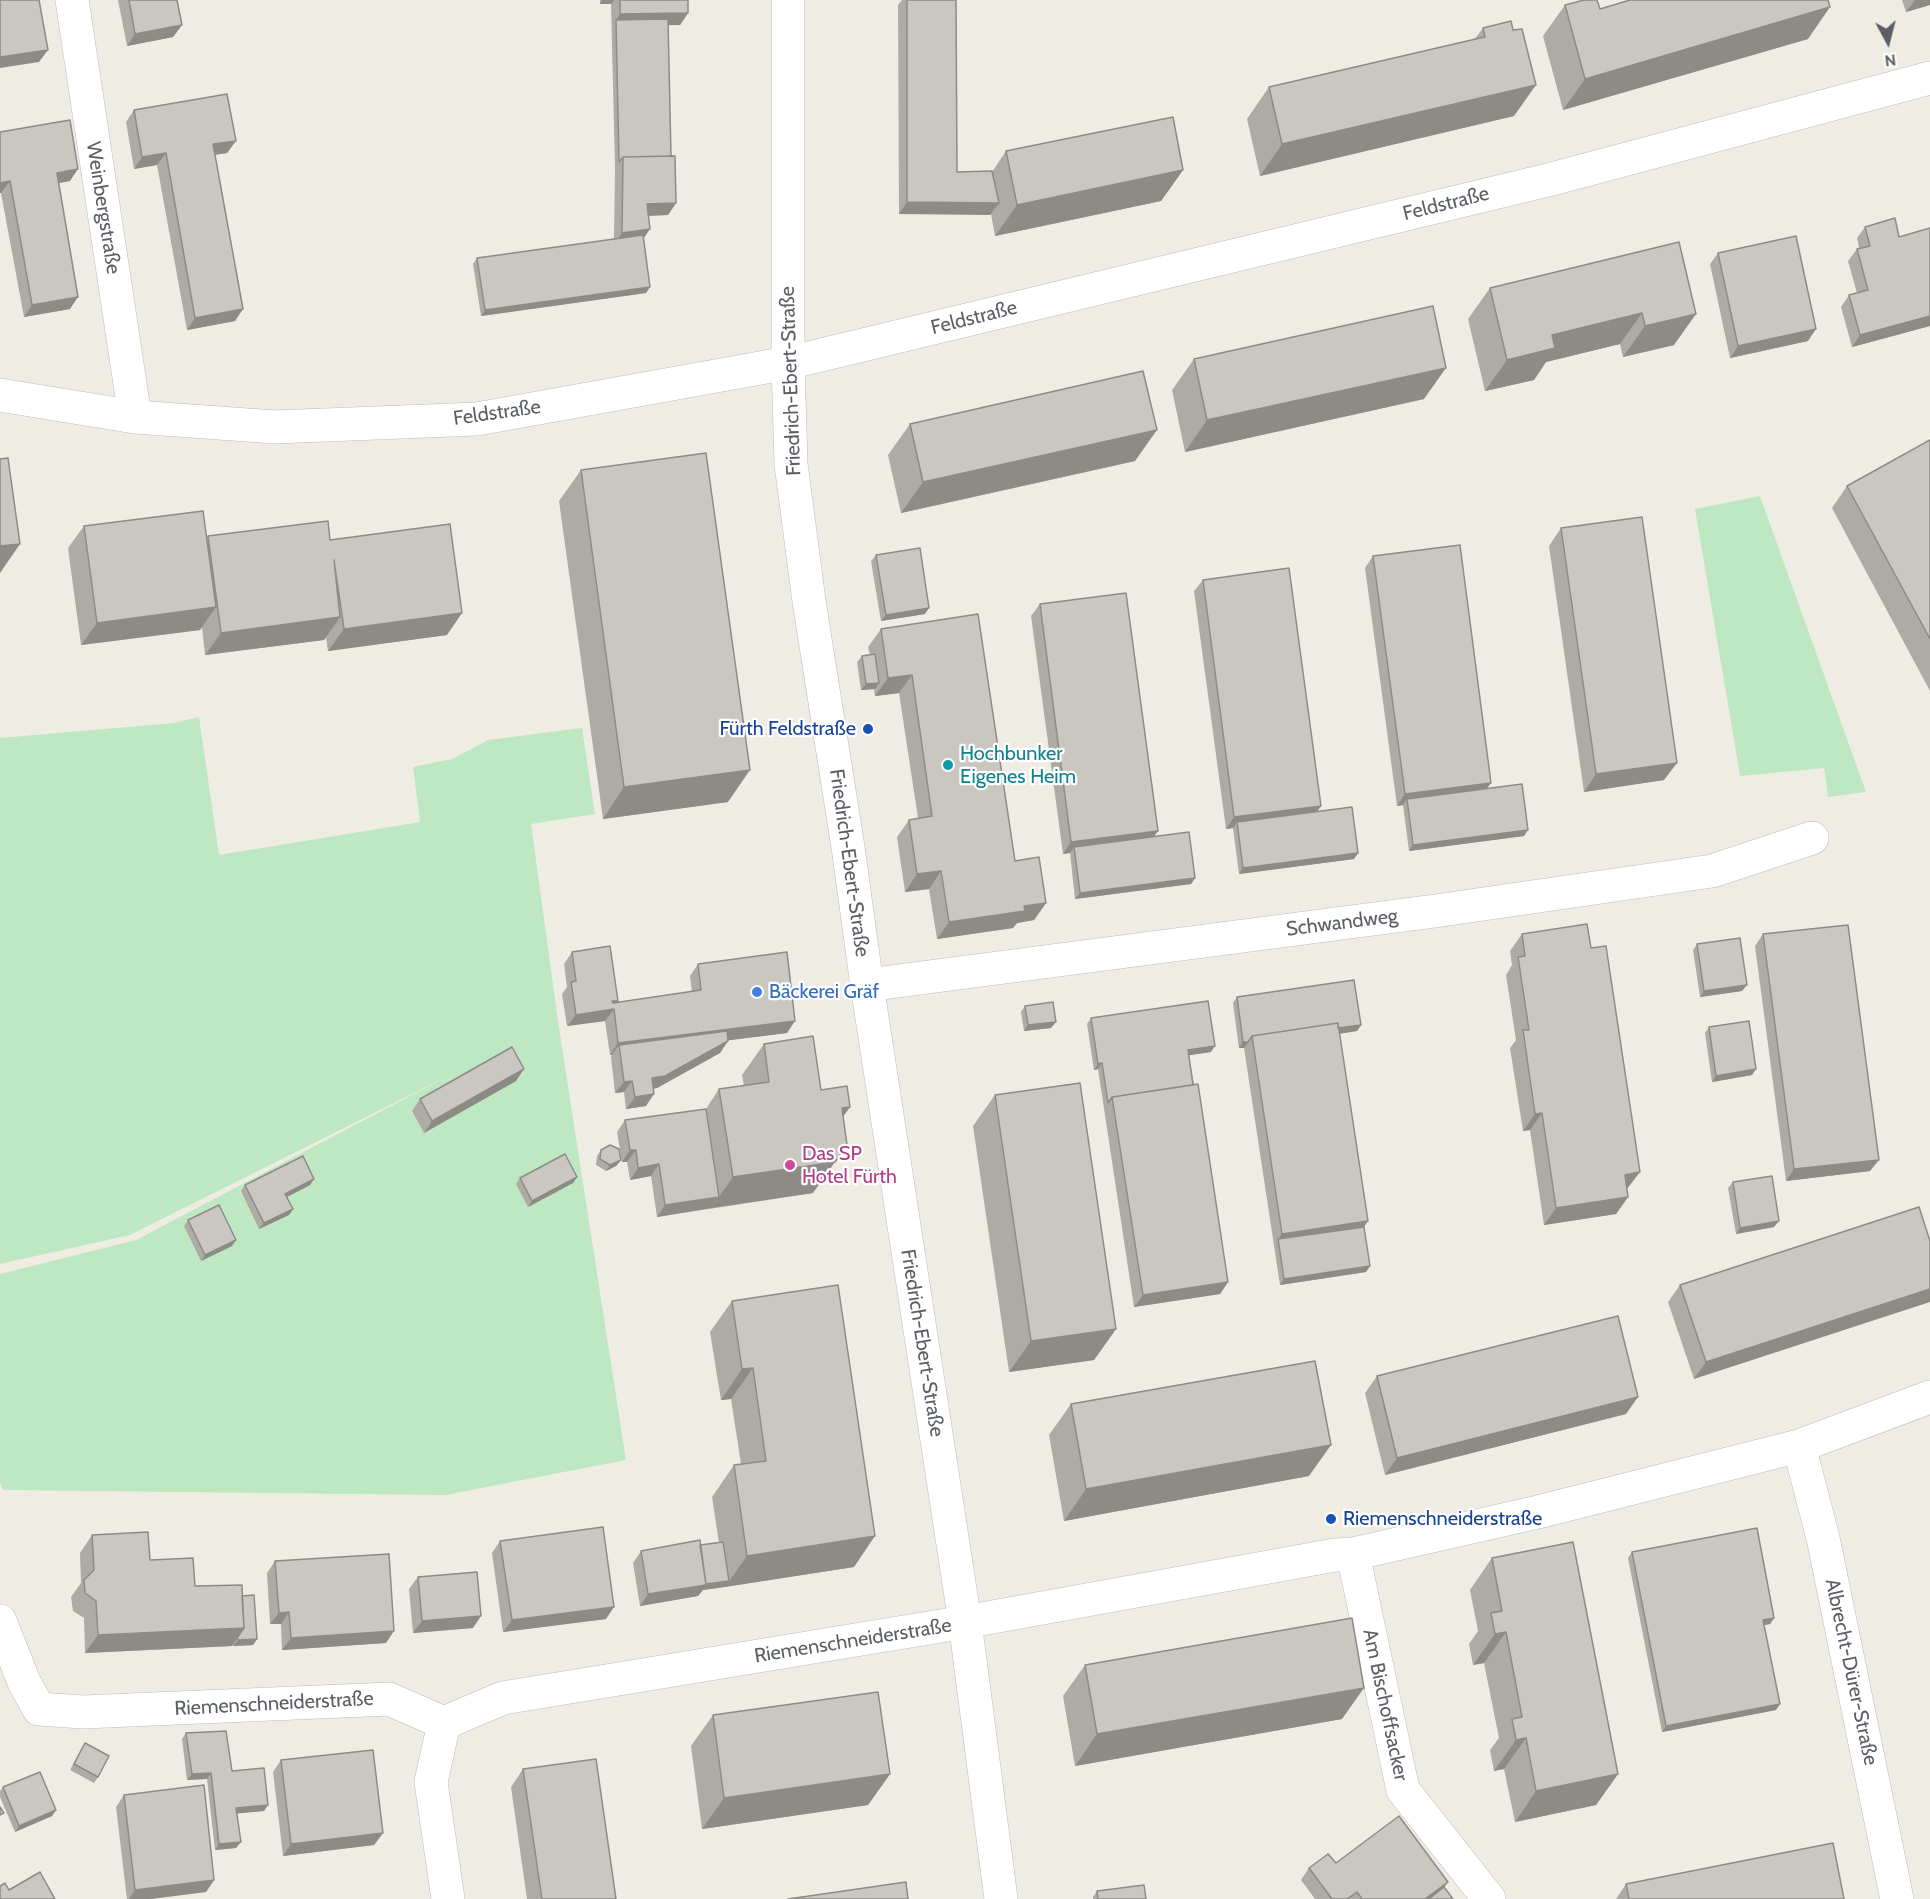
<!DOCTYPE html>
<html>
<head>
<meta charset="utf-8">
<style>
  body { margin:0 }
  #map { position:relative; width:1930px; height:1899px; overflow:hidden; background:#efede3; font-family:Cabin,sans-serif }
  canvas { display:block }
  .north { position:absolute; left:1858px; top:12px; width:60px; height:60px; -webkit-text-stroke:4px #fff; paint-order:stroke; rotate:173deg; font-size:16px; font-weight:700; line-height:24px; text-align:center; color:#5b5f65 }
  .north::after { content:''; display:block; margin:auto; width:21px; height:27px; background:#5b5f65; clip-path:polygon(50% 0,100% 100%,50% 72%,0 100%) }
</style>
</head>
<body>
<div id="map">
<canvas width="1930" height="1899"></canvas>
<div class="north">N</div>
</div>
<script>
const ctx = document.querySelector('canvas').getContext('2d');
ctx.lineJoin = 'round';
function fillPath(path, color) {
  ctx.fillStyle = color;
  ctx.fill(path, 'evenodd');
}
function strokePath(path, color, width, dash) {
  ctx.strokeStyle = color;
  ctx.lineWidth = width;
  ctx.lineCap = dash ? 'butt' : 'round';
  ctx.setLineDash(dash || []);
  ctx.stroke(path);
}
function label(font, color, halo, rows, align = 'center') {
  ctx.font = font + ' Cabin,sans-serif';
  ctx.lineWidth = 4.5;
  ctx.setLineDash([]);
  ctx.textBaseline = 'middle';
  ctx.strokeStyle = halo;
  ctx.fillStyle = color;
  for (const [text, x, y, turn = 0] of rows) {
    ctx.save();
    ctx.translate(x, y);
    ctx.rotate((+turn || 0) * Math.PI / 180);
    ctx.textAlign = isNaN(turn) ? turn : align;
    if (halo) ctx.strokeText(text, 0, 0);
    ctx.fillText(text, 0, 0);
    ctx.restore();
  }
}
fillPath(new Path2D(`
  M1760,496L1866,792L1828,797L1824,768L1740,776L1695,509Z
  M199,717L219,855L420,822L413,767L452,759L488,740L582,728L595,814L531,824L559,1028L626,1460L445,1495L3,1490L0,1483V1274L136,1240L448,1076L130,1235L0,1264V738L174,723Z`), '#bee8c1');
const minor = new Path2D(`
  M72,0L135,417
  M0,395L135,417L275,427L477,419L788,363L1552,179L1930,78
  M867,985L1435,911L1712,871L1812,838
  M1799,1446L1823,1538L1897,1899
  M1353,1554L1403,1790L1489,1899
  M0,1621L24,1682L39,1709L83,1712L389,1699L444,1723L503,1698L965,1622L1335,1555L1353,1554L1538,1512L1799,1446L1930,1397
  M444,1723L431,1782L448,1899`);
const tertiary = new Path2D(`
  M788,0V363L791,464L809,601L848,847L867,985L965,1622L1001,1899`);
strokePath(minor, '#b8bbc0', 34);
strokePath(tertiary, '#b8bbc0', 34);
strokePath(minor, '#fff', 33);
strokePath(tertiary, '#fff', 33);
fillPath(new Path2D(`
  M118,0H177L182,25L173,37L127,46Z
  M600,0H688V13L680,25H668L671,156L676,203L668,215L648,216L644,238L650,287L646,293L481,316L473,264L477,258L614,240L615,168L611,4H600Z
  M902,0H956L957,172H992L1006,151L1183,170L1161,201L995,236L991,214H899L898,5Z
  M1902,0H1930V5L1906,12Z
  M1565,5L1600,9L1808,39L1563,110L1543,36Z
  M1483,28L1514,116L1260,176L1247,119L1269,87L1474,40Z
  M134,110L227,153L215,155L235,321L187,330L157,165L134,169L126,122Z
  M0,132L70,181L58,183L70,309L24,317L1,193H0Z
  M1865,227L1899,237L1930,326L1852,347L1841,307L1849,295L1857,293L1848,261L1857,249L1859,248L1857,238Z
  M1679,242L1674,345L1623,357L1620,344L1546,362L1534,380L1485,391L1468,319L1490,288Z
  M1718,253L1808,341L1730,358L1710,264Z
  M1194,359L1424,399L1185,452L1172,390Z
  M910,424L1135,461L901,513L888,455Z
  M1930,440V691L1832,508L1847,486Z
  M581,470L728,802L603,819L559,501Z
  M84,526L206,539L208,536L330,540L447,635L328,651L326,638L324,640L205,655L202,627L200,630L81,645L68,548Z
  M1561,528L1664,780L1584,792L1549,546Z
  M876,555L925,614L881,621L871,561Z
  M1373,556L1486,789L1524,836L1409,851L1403,805L1397,806L1365,568Z
  M1203,580L1321,806L1317,812L1358,853L1354,859L1239,874L1233,828L1226,829L1194,591Z
  M1040,604L1158,831L1153,837L1195,878L1191,884L1075,899L1070,853L1063,854L1031,616Z
  M978,614L1015,861L1046,903L1034,920L1017,923L1013,928L937,939L929,889L905,892L897,837L909,820L918,818L899,693L875,696L874,689L861,690L857,662L862,656L870,655L868,647L881,629Z
  M1522,934L1627,1189L1628,1197L1616,1214L1544,1225L1530,1130L1523,1131L1510,1048L1516,1040L1506,975L1512,965L1510,951Z
  M1763,934L1870,1171L1786,1181L1755,946Z
  M1697,944L1742,991L1700,997L1693,950Z
  M572,952L617,1002L692,992L690,976L698,964L787,1033L728,1040L720,1053L657,1088L653,1089L646,1106L626,1109L624,1092L615,1093L611,1057L612,1055H610L605,1021L567,1026L562,994L567,987L564,964Z
  M1237,997L1361,1025L1357,1031L1339,1034L1368,1221L1364,1227L1370,1266L1366,1272L1280,1285L1244,1048H1239L1233,1003Z
  M1025,1006L1051,1028L1024,1031L1021,1012Z
  M1091,1018L1211,1052L1189,1055L1228,1282L1220,1294L1134,1307L1098,1069L1094,1070L1087,1024Z
  M1709,1027L1752,1075L1712,1082L1705,1033Z
  M764,1044L821,1090L850,1107L843,1116L813,1193L657,1217L651,1176L630,1180L627,1162H622L617,1132L625,1120L706,1109L719,1089L744,1086L742,1075Z
  M516,1081L424,1133L412,1111L420,1099Z
  M995,1095L1116,1329L1094,1360L1009,1372L973,1126Z
  M601,1150L621,1160L616,1166L606,1171L596,1165L597,1156Z
  M577,1177L573,1183L528,1207L516,1184L520,1178Z
  M1733,1182L1774,1227L1736,1234L1728,1188Z
  M245,1185H310L287,1197L293,1209L289,1215L259,1229L241,1191Z
  M188,1220L232,1246L201,1261L184,1226Z
  M1930,1241L1694,1379L1668,1302L1680,1285Z
  M732,1301L854,1567L703,1590L698,1596L640,1606L633,1563L641,1551L700,1545L719,1543L712,1497L734,1465L741,1464L731,1399L721,1400L710,1332Z
  M1377,1376L1626,1414L1385,1475L1365,1393Z
  M1071,1404L1309,1476L1064,1521L1049,1435Z
  M92,1535L150,1560L195,1586L242,1596L257,1639L253,1645L233,1646V1644L232,1646L85,1653L84,1618L73,1611L71,1597L81,1583L80,1553Z
  M500,1541L606,1619L503,1632L492,1553Z
  M1632,1552L1774,1618L1770,1624L1764,1625L1776,1710L1662,1732L1628,1558Z
  M1492,1558L1618,1774L1596,1805L1515,1822L1504,1769L1494,1771L1490,1750L1499,1738L1484,1663L1473,1665L1469,1644L1478,1631L1470,1590Z
  M275,1561L386,1643L282,1650L281,1624H270L267,1573Z
  M418,1577L473,1628L413,1633L409,1589Z
  M1085,1665L1342,1719L1075,1766L1063,1696Z
  M713,1715L890,1774L868,1805L702,1829L691,1746Z
  M186,1733L232,1771L264,1811L237,1813L236,1848L215,1850L207,1779L187,1780L182,1739Z
  M85,1743L98,1777L94,1783L70,1770L81,1749Z
  M281,1760L383,1833L374,1845L283,1856L273,1772Z
  M523,1769L616,1899H527L511,1787Z
  M3,1787L56,1810L52,1816L15,1832L0,1797V1791Z
  M124,1795L214,1880L206,1892L150,1899H127L116,1807Z
  M1336,1863L1448,1882L1444,1887L1453,1899H1315L1301,1880L1309,1868Z
  M1626,1884L1844,1899H1616Z
  M1097,1891L1146,1899H1093V1897Z`), '#aeaba5');
fillPath(new Path2D(`
  M602,0H614L611,4H600Z
  M1915,0H1930V5L1906,12Z
  M1830,7L1808,39L1563,110L1585,79Z
  M688,13L680,25L616,26V20L612,26L620,14Z
  M182,25L173,37L127,46L135,34Z
  M48,50L39,62L0,68V57Z
  M1536,85L1514,116L1260,176L1282,144Z
  M236,141L227,153L205,156L213,144Z
  M166,153L157,165L134,169L142,157Z
  M78,169L70,181L48,185L57,173Z
  M1183,170L1161,201L995,236L1017,205Z
  M10,181L1,193H0V183Z
  M907,202L999,203L990,215L899,214Z
  M676,203L668,215L639,216L647,204Z
  M650,229L642,241L614,245L622,233Z
  M650,287L646,293L481,316L485,310Z
  M78,297L70,309L24,317L32,305Z
  M243,309L235,321L187,330L195,318Z
  M1642,313L1620,344L1546,362L1534,380L1485,391L1507,360L1552,335Z
  M1696,314L1674,345L1623,357L1645,326Z
  M1930,316V326L1852,347L1860,335Z
  M1816,329L1808,341L1730,358L1738,346Z
  M1446,368L1424,399L1185,452L1207,420Z
  M1157,430L1135,461L901,513L923,482Z
  M20,544L0,573V546Z
  M216,607L200,630L81,645L97,623Z
  M929,608L925,614L881,621L886,615Z
  M462,613L447,635L328,651L344,629Z
  M340,617L324,640L205,655L221,633Z
  M912,675L899,693L875,696L888,678Z
  M879,683L875,689L861,690L866,684Z
  M1677,763L1664,780L1584,792L1596,774Z
  M750,770L728,802L603,819L624,787Z
  M1491,783L1482,795L1407,799L1403,805L1397,806L1405,794Z
  M1321,806L1312,818L1237,822L1233,828L1226,829L1234,817Z
  M1528,830L1524,836L1409,851L1413,845Z
  M1158,831L1149,843L1074,847L1070,853L1063,854L1071,842Z
  M1358,853L1354,859L1239,874L1243,868Z
  M941,871L929,889L905,892L917,874Z
  M1195,878L1191,884L1075,899L1080,893Z
  M1046,903L1034,920L1017,923L1013,928L937,939L949,922L1024,906Z
  M1747,985L1742,991L1700,997L1704,991Z
  M612,1001H618L612,1009H614L605,1021L567,1026L576,1015Z
  M795,1021L787,1033L620,1054L619,1045L612,1055H610L618,1043Z
  M1056,1022L1051,1028L1024,1031L1028,1025Z
  M1361,1025L1357,1031L1254,1046L1253,1041Z
  M728,1041L720,1053L657,1088L644,1090L652,1078Z
  M1243,1042H1248L1244,1048H1239Z
  M1215,1046L1211,1052L1184,1056L1188,1050Z
  M1102,1063L1098,1069L1094,1070L1098,1064Z
  M524,1069L516,1081L424,1133L432,1121Z
  M1756,1069L1752,1075L1712,1082L1716,1076Z
  M632,1081L624,1092L615,1093L624,1082Z
  M654,1094L646,1106L626,1109L635,1097Z
  M850,1107L828,1138L842,1108Z
  M1542,1113L1530,1130L1523,1131L1535,1114Z
  M847,1145L813,1193L711,1208L733,1177Z
  M630,1150H636L627,1162H622Z
  M621,1160L616,1166L606,1171L610,1165Z
  M1879,1160L1870,1171L1786,1181L1794,1169Z
  M659,1164L651,1176L630,1180L638,1168Z
  M1640,1172L1627,1189L1625,1175Z
  M577,1177L573,1183L528,1207L532,1201Z
  M314,1179L310,1185L281,1200L285,1194Z
  M719,1197L711,1208L657,1217L665,1205Z
  M1628,1197L1616,1214L1544,1225L1556,1208Z
  M293,1209L289,1215L259,1229L264,1223Z
  M1368,1221L1359,1233L1278,1239L1282,1234Z
  M1779,1221L1774,1227L1736,1234L1740,1228Z
  M236,1240L232,1246L201,1261L205,1255Z
  M1370,1266L1366,1272L1280,1285L1284,1279Z
  M1228,1282L1220,1294L1134,1307L1143,1295Z
  M1930,1289V1302L1694,1379L1706,1362Z
  M1116,1329L1094,1360L1009,1372L1031,1341Z
  M753,1368L731,1399L721,1400L742,1369Z
  M1638,1397L1626,1414L1385,1475L1397,1458Z
  M1331,1445L1309,1476L1064,1521L1086,1489Z
  M875,1536L854,1567L725,1587L747,1556Z
  M729,1581L725,1587L703,1590L698,1596L640,1606L648,1594Z
  M614,1607L606,1619L503,1632L512,1620Z
  M289,1612L281,1624H270L279,1613Z
  M481,1616L473,1628L413,1633L422,1621Z
  M1774,1618L1770,1624L1759,1626L1763,1620Z
  M244,1628L232,1646L85,1653L98,1635Z
  M394,1631L386,1643L282,1650L291,1638Z
  M1506,1632L1484,1663L1473,1665L1495,1634Z
  M257,1639L253,1645L233,1646L238,1640Z
  M1364,1688L1342,1719L1075,1766L1097,1734Z
  M1780,1704L1776,1710L1662,1732L1666,1726Z
  M1526,1738L1504,1769L1494,1771L1516,1740Z
  M211,1773L207,1779L187,1780L192,1774Z
  M890,1774L868,1805L702,1829L724,1798Z
  M1618,1774L1596,1805L1515,1822L1536,1791Z
  M268,1805L264,1811L232,1814L236,1808Z
  M56,1810L52,1816L15,1832L19,1826Z
  M383,1833L374,1845L283,1856L291,1844Z
  M241,1842L236,1848L215,1850L219,1844Z
  M214,1880L206,1892L150,1899H129L135,1890Z
  M1448,1882L1440,1893L1432,1899H1425Z`), '#8d8b86');
const building = new Path2D(`
  M0,0H39L48,50L0,57Z
  M129,0H177L182,25L135,34Z
  M620,0H688V13L620,14Z
  M907,0H956L957,172L992,171L999,203L907,202Z
  M1584,0H1597L1600,9L1630,0H1828L1830,7L1585,79L1565,5Z
  M668,19L671,156L623,157L619,162L616,20Z
  M1511,21L1513,30L1522,29L1536,85L1282,144L1269,87L1480,38L1485,37L1483,28Z
  M227,94L236,141L213,144L243,309L195,318L166,153L142,157L134,110Z
  M1173,117L1183,170L1017,205L1006,151Z
  M70,120L78,169L57,173L78,297L32,305L10,181L0,183V132Z
  M675,156L676,203L647,204L650,229L622,233L623,157Z
  M1895,218L1899,237L1930,228V316L1860,335L1849,295L1868,290L1857,249L1870,246L1865,227Z
  M643,235L650,287L485,310L477,258Z
  M1796,236L1816,329L1738,346L1718,253Z
  M1679,242L1696,314L1645,326L1642,313L1552,335L1555,348L1507,360L1490,288Z
  M1433,306L1446,368L1207,420L1194,359Z
  M1143,371L1157,430L923,482L910,424Z
  M1930,440V639L1847,486Z
  M706,453L750,770L624,787L581,470Z
  M8,458L20,544L0,546V459Z
  M203,511L216,607L97,623L84,526Z
  M1642,517L1677,763L1596,774L1561,528Z
  M328,521L330,540L450,524L462,613L344,629L334,560L340,617L221,633L208,536Z
  M1460,545L1491,783L1405,794L1373,556Z
  M920,548L929,608L886,615L876,555Z
  M1289,568L1321,806L1234,817L1203,580Z
  M1126,593L1158,831L1071,842L1040,604Z
  M978,614L1015,861L1039,857L1046,903L1024,906L1025,911L949,922L941,871L917,874L909,820L932,816L912,675L888,678L881,629Z
  M875,654L879,683L866,684L862,656Z
  M1522,784L1528,830L1413,845L1407,799Z
  M1352,807L1358,853L1243,868L1237,822Z
  M1189,832L1195,878L1080,893L1074,847Z
  M1587,924L1591,948L1606,946L1640,1172L1625,1175L1628,1197L1556,1208L1542,1113L1535,1114L1523,1030H1529L1518,957L1525,956L1522,934Z
  M1848,925L1879,1160L1794,1169L1763,934Z
  M1740,938L1747,985L1704,991L1697,944Z
  M610,946L618,1001H612L613,1003L701,990L698,964L787,952L795,1021L618,1043L614,1009L576,1015L571,982L576,981L572,952Z
  M1354,980L1361,1025L1338,1028V1023L1252,1036L1248,1042H1243L1237,997Z
  M1208,1001L1215,1046L1188,1050L1193,1085L1112,1097L1108,1103L1102,1063L1098,1064L1091,1018Z
  M1053,1002L1056,1022L1028,1025L1025,1006Z
  M1749,1021L1756,1069L1716,1076L1709,1027Z
  M1338,1023L1368,1221L1282,1234L1252,1036Z
  M727,1031L728,1041L665,1076L652,1078L654,1094L635,1097L632,1081L624,1082L619,1045Z
  M813,1036L821,1090L847,1086L850,1107L842,1108L847,1145L835,1162L733,1177L719,1089L769,1082L764,1044Z
  M512,1047L524,1069L432,1121L420,1099Z
  M1080,1083L1116,1329L1031,1341L995,1095Z
  M1198,1084L1228,1282L1143,1295L1112,1097Z
  M706,1109L719,1197L665,1205L659,1164L638,1168L636,1150H630L625,1120Z
  M610,1145L619,1149L621,1160L610,1165L600,1159L601,1150Z
  M565,1154L577,1177L532,1201L520,1178Z
  M303,1156L314,1179L285,1194L293,1209L264,1223L245,1185Z
  M1772,1176L1779,1221L1740,1228L1733,1182Z
  M219,1205L236,1240L205,1255L188,1220Z
  M1919,1207L1930,1241V1289L1706,1362L1680,1285Z
  M1364,1227L1370,1266L1284,1279L1278,1239Z
  M838,1285L875,1536L747,1556L734,1465L766,1461L753,1368L742,1369L732,1301Z
  M1618,1316L1638,1397L1397,1458L1377,1376Z
  M1315,1361L1331,1445L1086,1489L1071,1404Z
  M603,1527L614,1607L512,1620L500,1541Z
  M1757,1528L1774,1618L1763,1620L1780,1704L1666,1726L1632,1552Z
  M148,1532L150,1560L193,1558L195,1586L242,1585L244,1628L98,1635L96,1601L85,1593L84,1580L94,1570L92,1535Z
  M700,1540L706,1585L648,1594L641,1551Z
  M723,1542L729,1581L706,1584L700,1545Z
  M1573,1542L1618,1774L1536,1791L1526,1738L1516,1740L1512,1719L1522,1717L1506,1632L1495,1634L1491,1613L1502,1611L1492,1558Z
  M389,1554L394,1631L291,1638L289,1612L279,1613L275,1561Z
  M477,1572L481,1616L422,1621L418,1577Z
  M254,1595L257,1639L238,1640L237,1638L244,1628L242,1596Z
  M1352,1618L1364,1688L1097,1734L1085,1665Z
  M878,1692L890,1774L724,1798L713,1715Z
  M226,1731L232,1771L264,1768L268,1805L236,1808L241,1842L219,1844L211,1773L192,1774L186,1733Z
  M85,1743L109,1756L98,1777L74,1764Z
  M373,1750L383,1833L291,1844L281,1760Z
  M596,1759L616,1899H542L523,1769Z
  M40,1772L56,1810L19,1826L3,1787Z
  M204,1785L214,1880L135,1890L124,1795Z
  M0,1807L4,1813L0,1815Z
  M1399,1816L1448,1882L1425,1899H1362L1357,1892L1347,1899H1332L1309,1868L1328,1854L1336,1863Z
  M1833,1843L1844,1899H1629L1626,1884Z
  M40,1872L55,1899H0V1886L5,1883L9,1890Z
  M906,1882L908,1899H788Z
  M1144,1885L1146,1899H1098L1097,1891Z
  M1444,1887L1453,1899H1429Z`);
fillPath(building, '#cac7c0');
strokePath(building, '#8d8b86', 1.5);
for (const [x, y, r, color] of [
  [868,729,6,"#1a4fb4"],
  [948,765,6,"#0f9aa8"],
  [757,992,6,"#3f7fe0"],
  [790,1165,6,"#d1479c"],
  [1331,1519,6,"#1a4fb4"]
]) {
  const dot = new Path2D();
  dot.arc(x, y, r, 0, 2 * Math.PI);
  ctx.fillStyle = color;
  ctx.fill(dot);
  strokePath(dot, '#fff', 2);
}
label('20px', '#5b5f65', '#fff', [
  ["Feldstraße",1446,204,-14],
  ["Weinbergstraße",103,208,81],
  ["Feldstraße",974,318,-14],
  ["Friedrich-Ebert-Straße",791,381,-92],
  ["Feldstraße",497,413,-8],
  ["Friedrich-Ebert-Straße",849,863,82],
  ["Schwandweg",1342,923,-7],
  ["Friedrich-Ebert-Straße",922,1343,81],
  ["Riemenschneiderstraße",853,1641,-9],
  ["Albrecht-Dürer-Straße",1851,1672,78],
  ["Riemenschneiderstraße",274,1704,-3],
  ["Am Bischoffsacker",1385,1705,78]
]);
label('20px', '#164399', '#fff', [
  ["Fürth Feldstraße",856,729],
  ["Riemenschneiderstraße",1343,1519,"left"]
], 'right');
label('20px', '#0d838f', '#fff', [
  ["Hochbunker",960,754],
  ["Eigenes Heim",960,777]
], 'left');
label('20px', '#366cbe', '#fff', [
  ["Bäckerei Gräf",769,992]
], 'left');
label('20px', '#b23c85', '#fff', [
  ["Das SP",802,1154],
  ["Hotel Fürth",802,1177]
], 'left');
</script>
</body>
</html>
